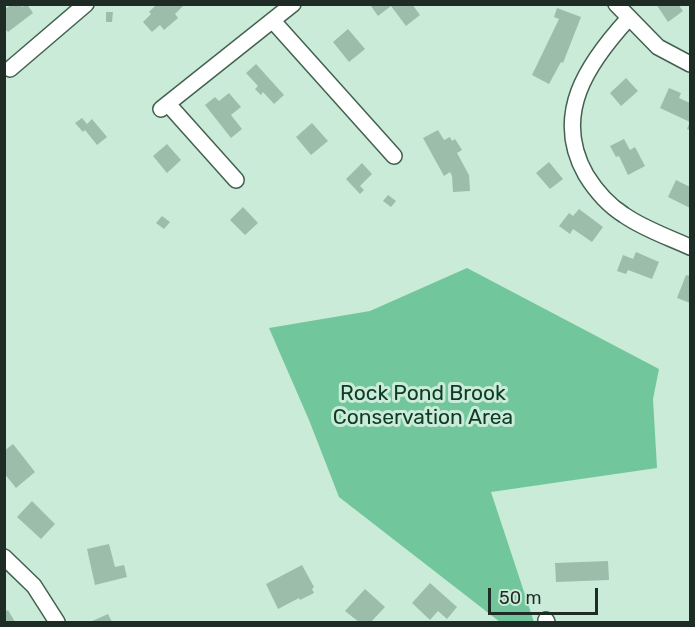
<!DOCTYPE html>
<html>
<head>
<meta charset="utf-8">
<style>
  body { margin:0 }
  #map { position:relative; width:695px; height:627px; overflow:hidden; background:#c9ebd8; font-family:Rubik,sans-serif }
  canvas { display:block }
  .frame { position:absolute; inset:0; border:6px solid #1f2c25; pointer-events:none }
  .scale { position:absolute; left:488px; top:588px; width:110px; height:27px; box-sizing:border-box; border:3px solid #1f2c25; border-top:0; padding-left:8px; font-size:18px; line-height:21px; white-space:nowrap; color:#1f2c25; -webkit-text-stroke:4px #c9ebd8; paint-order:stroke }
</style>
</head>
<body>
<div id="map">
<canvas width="695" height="627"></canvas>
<div class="frame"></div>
<div class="scale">50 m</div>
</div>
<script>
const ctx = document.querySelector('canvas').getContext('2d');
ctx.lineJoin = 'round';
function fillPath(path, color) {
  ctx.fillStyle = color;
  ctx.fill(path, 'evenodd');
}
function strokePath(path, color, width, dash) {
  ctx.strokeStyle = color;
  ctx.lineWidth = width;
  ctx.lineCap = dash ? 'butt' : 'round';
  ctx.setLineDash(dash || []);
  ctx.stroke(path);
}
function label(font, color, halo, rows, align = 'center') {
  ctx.font = font + ' Rubik,sans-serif';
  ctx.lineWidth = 6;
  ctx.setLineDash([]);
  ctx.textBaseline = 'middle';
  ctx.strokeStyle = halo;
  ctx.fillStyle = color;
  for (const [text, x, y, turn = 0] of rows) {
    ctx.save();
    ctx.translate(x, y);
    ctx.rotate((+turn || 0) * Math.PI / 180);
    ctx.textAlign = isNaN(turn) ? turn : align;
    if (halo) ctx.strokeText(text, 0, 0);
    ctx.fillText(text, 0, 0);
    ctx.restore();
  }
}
fillPath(new Path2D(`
  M467,268L659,369L653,399L657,468L491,492L534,622H500L339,497L309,420L269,328L370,311Z`), '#72c69b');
fillPath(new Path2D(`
  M12,4H20L22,7L27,4L33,13L8,32L4,28V10Z
  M157,4H185L175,14L178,18L164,30L160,25L152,32L143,22L151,14L149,12Z
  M372,4H412L420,15L406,26L391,6L378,16L371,6Z
  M656,4H678L683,11L668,22Z
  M557,8L581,17L563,63L561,62L549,84L532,75L559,19L554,17Z
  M106,12H113L112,22H106Z
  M348,29L365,49L349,62L333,42Z
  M256,64L284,95L274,104L263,92L261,95L255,89L258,86L246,73Z
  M626,78L638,91L621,106L610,93Z
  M669,88L681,93L679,98L690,103V130L687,129L690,122L660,108Z
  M229,93L241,107L231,115L242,129L231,138L205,105L215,97L219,101Z
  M82,118L87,124L92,119L107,137L97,145L85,130L83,132L75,123Z
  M312,123L328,141L311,155L296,137Z
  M438,130L444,140L450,137L452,141L455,139L462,150L457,153L469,175L470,191L453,192L452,176L450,172L444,176L423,138Z
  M624,139L630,150L635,147L645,166L628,175L619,156L616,157L610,146Z
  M167,144L181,160L167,173L153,156Z
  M549,162L563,179L550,189L536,173Z
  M362,163L372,174L360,186L364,190L360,194L346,179Z
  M676,180L690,187V208L668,197Z
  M388,195L396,201L391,207L383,201Z
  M243,207L258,223L245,235L230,220Z
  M579,209L603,227L592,242L573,229L570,234L559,226L569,213L573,216Z
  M162,216L170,222L164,229L156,223Z
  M636,252L659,262L652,279L628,270L626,274L617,271L623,255L633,259Z
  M686,275L690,276V303L677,298Z
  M13,444L35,472L16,488L4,473V451Z
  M32,501L55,524L41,539L17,517Z
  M109,544L115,567L124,565L127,577L95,585L87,549Z
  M608,561L609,580L556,582L555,563Z
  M302,565L314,587L312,589L314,593L300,600L299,598L278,609L266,584Z
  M430,583L457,607L447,619L438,611L430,620L412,603Z
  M365,589L385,607L371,622H359L345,611Z
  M8,610L15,622H4V612Z
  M108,614L112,622H90Z`), '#9cbdaa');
const minor = new Path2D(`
  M616,4L658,47L690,64
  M628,19C587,64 552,115 586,175C596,191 608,205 624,215C644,229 668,237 690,247
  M273,21L394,156
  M10,69L86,4
  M168,104L236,180
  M161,109L293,4
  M4,557L34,586L57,622
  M546,620L547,622`);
strokePath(minor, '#436151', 18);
strokePath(minor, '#fff', 15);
label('21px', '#0c3b26', '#c9ebd8', [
  ["Rock Pond Brook",423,394],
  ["Conservation Area",423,418]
]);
</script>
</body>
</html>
